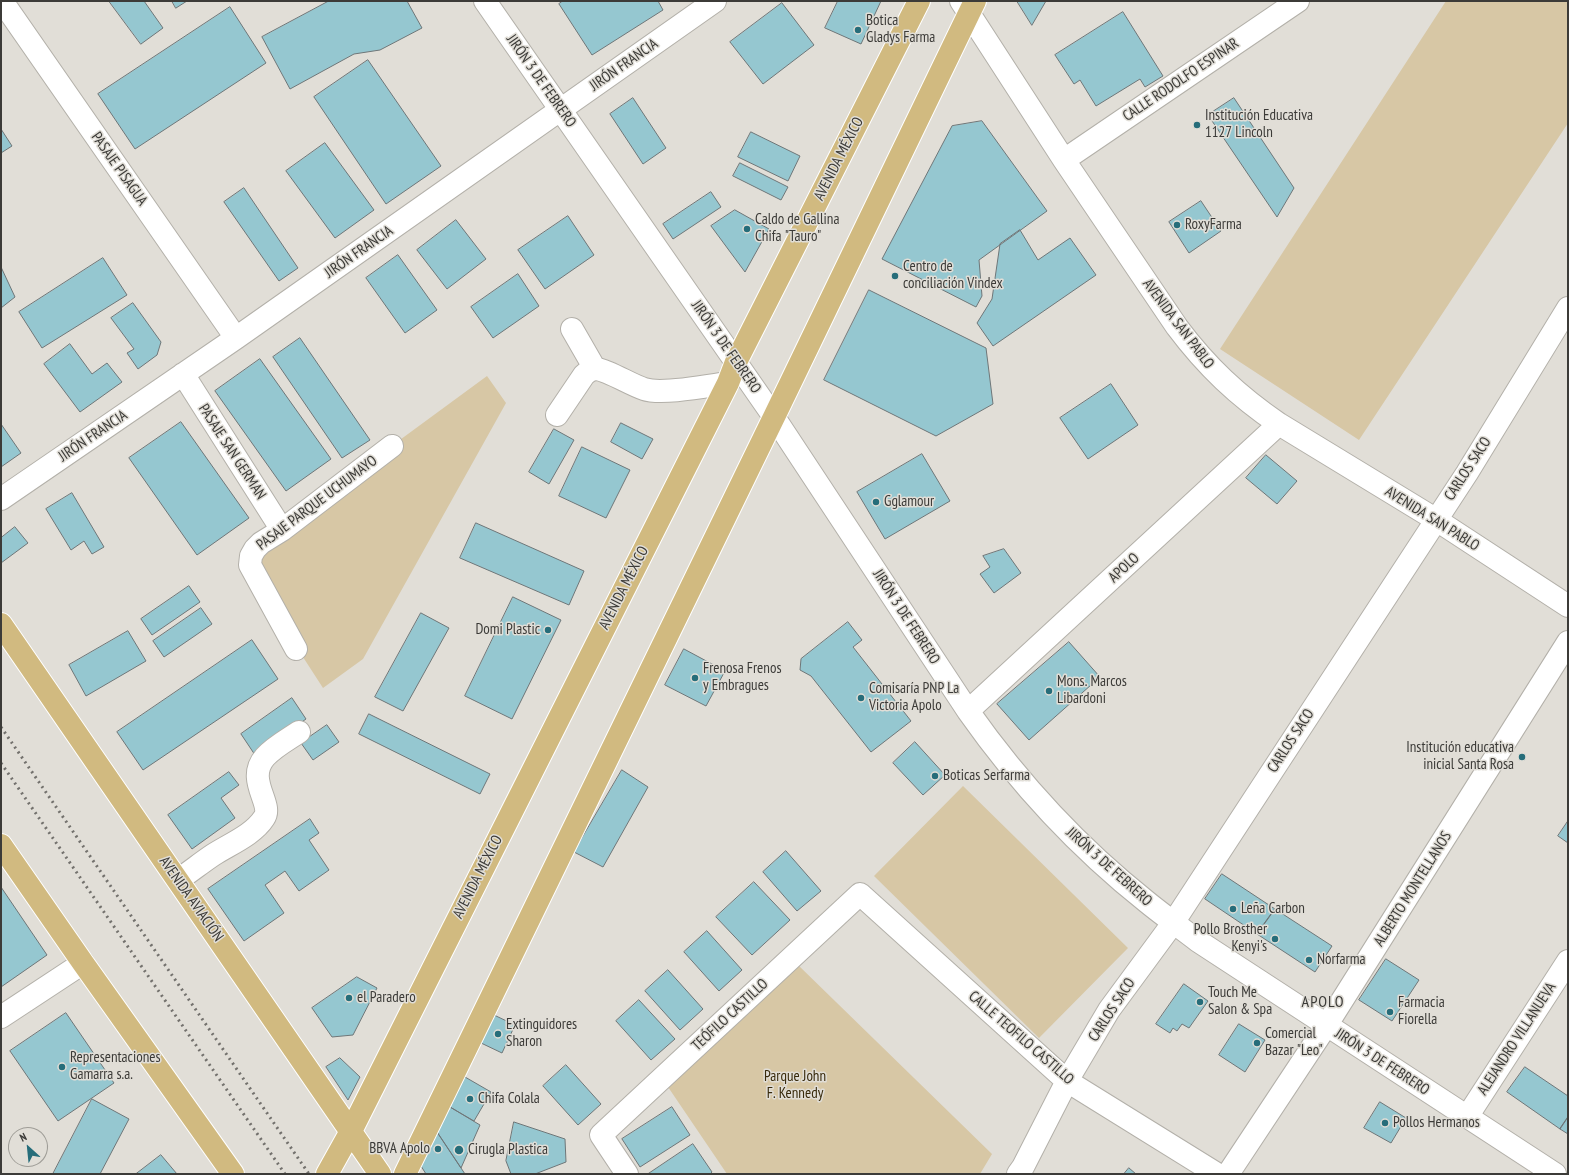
<!DOCTYPE html>
<html>
<head>
<meta charset="utf-8">
<style>
  body { margin:0 }
  #map { position:relative; width:1569px; height:1175px; overflow:hidden; background:#e1ded7; font-family:"PT Sans Narrow",sans-serif }
  canvas { display:block }
  .frame { position:absolute; inset:0; border:2px solid #3c3b38; pointer-events:none }
  .north { position:absolute; left:8px; top:1127px; width:40px; height:40px; box-sizing:border-box; background:#e1ded7; border:1px solid #9f9d97; border-radius:50%; rotate:333deg; font-size:11px; font-weight:700; line-height:16px; text-align:center; color:#3c3b38 }
  .north::after { content:''; display:block; margin:auto; width:14px; height:18px; background:#266d7a; clip-path:polygon(50% 0,100% 100%,50% 72%,0 100%) }
</style>
</head>
<body>
<div id="map">
<canvas width="1569" height="1175"></canvas>
<div class="frame"></div>
<div class="north">N</div>
</div>
<script>
const ctx = document.querySelector('canvas').getContext('2d');
ctx.lineJoin = 'round';
function fillPath(path, color) {
  ctx.fillStyle = color;
  ctx.fill(path, 'evenodd');
}
function strokePath(path, color, width, dash) {
  ctx.strokeStyle = color;
  ctx.lineWidth = width;
  ctx.lineCap = dash ? 'butt' : 'round';
  ctx.setLineDash(dash || []);
  ctx.stroke(path);
}
function label(font, color, halo, rows, align = 'center') {
  ctx.font = font + ' "PT Sans Narrow",sans-serif';
  ctx.lineWidth = 3;
  ctx.setLineDash([]);
  ctx.textBaseline = 'middle';
  ctx.strokeStyle = halo;
  ctx.fillStyle = color;
  for (const [text, x, y, turn = 0] of rows) {
    ctx.save();
    ctx.translate(x, y);
    ctx.rotate((+turn || 0) * Math.PI / 180);
    ctx.textAlign = isNaN(turn) ? turn : align;
    if (halo) ctx.strokeText(text, 0, 0);
    ctx.fillText(text, 0, 0);
    ctx.restore();
  }
}
fillPath(new Path2D(`
  M1446,1H1568V123L1359,440L1220,349Z
  M487,376L506,403L363,659L323,688L239,558Z
  M963,786L1128,948L1039,1038L874,876Z
  M797,964L992,1154L980,1174H727L666,1084Z`), '#d7c7a5');
const building = new Path2D(`
  M109,1H144L163,28L141,44Z
  M172,1H187L176,8Z
  M329,1H407L422,28L380,50L354,54L290,89L262,37Z
  M563,1H658L663,10L592,55L559,4Z
  M838,1H881L861,44L825,28Z
  M1017,1H1046L1032,25Z
  M782,3L814,45L763,84L730,42Z
  M230,7L266,63L135,149L98,94Z
  M1123,12L1163,76L1145,87L1140,79L1096,106L1080,80L1074,84L1055,55Z
  M368,60L441,166L386,204L314,97Z
  M633,98L666,148L643,164L610,114Z
  M1234,98L1294,188L1277,217L1208,115Z
  M982,121L1047,211L979,260L982,296L976,307L882,259L952,126Z
  M1,129L12,146L1,153Z
  M751,132L800,156L788,181L738,157Z
  M325,143L374,210L335,238L286,171Z
  M740,163L788,187L781,200L733,176Z
  M244,188L298,268L279,281L224,202Z
  M711,192L721,207L673,239L663,224Z
  M1201,201L1221,231L1189,253L1169,222Z
  M735,210L769,229L745,272L711,226Z
  M568,216L594,255L545,289L518,250Z
  M456,220L486,259L447,289L417,250Z
  M1020,230L1038,260L1070,238L1096,275L993,346L977,323L992,299L1000,244Z
  M398,255L437,310L405,333L366,278Z
  M103,258L127,295L42,348L19,312Z
  M1,267L15,297L1,308Z
  M518,274L539,306L493,338L471,307Z
  M869,290L986,348L993,404L936,436L824,380Z
  M133,303L161,342L157,355L138,369L127,353L134,349L111,318Z
  M300,338L370,440L342,458L273,357Z
  M70,344L92,374L107,363L122,382L80,412L44,364Z
  M260,359L331,459L286,491L215,391Z
  M1111,384L1138,425L1088,459L1060,418Z
  M181,422L249,518L197,555L129,458Z
  M621,423L653,439L642,459L611,442Z
  M1,424L21,453L1,467Z
  M554,429L574,440L549,484L529,472Z
  M582,447L630,470L606,518L559,496Z
  M922,454L950,501L885,539L857,492Z
  M1266,455L1297,481L1277,504L1246,478Z
  M72,493L104,547L92,554L84,541L71,550L46,509Z
  M476,523L584,571L569,605L460,558Z
  M15,527L28,543L1,563V538Z
  M1004,549L1021,573L994,593L980,574L990,567L983,556Z
  M189,586L200,602L152,635L141,619Z
  M513,597L561,620L512,719L465,696Z
  M201,608L212,624L164,657L153,641Z
  M421,613L449,628L403,711L375,697Z
  M848,622L862,640L853,647L911,721L871,752L811,676L800,670L801,659Z
  M128,631L146,661L86,696L69,665Z
  M252,640L278,679L143,770L117,732Z
  M1069,642L1100,677L1029,740L997,704Z
  M684,649L725,671L706,706L665,685Z
  M292,698L306,719L255,755L241,734Z
  M369,714L490,774L480,794L359,734Z
  M327,725L339,742L313,760L301,743Z
  M915,742L945,775L923,795L893,763Z
  M622,770L648,787L603,867L574,852Z
  M229,772L239,785L221,798L235,818L192,849L168,815Z
  M310,819L319,833L309,840L329,870L299,891L285,871L265,885L284,913L244,941L208,889Z
  M1568,821V843L1558,836Z
  M786,851L821,891L797,911L763,872Z
  M1222,874L1275,909L1257,934L1205,899Z
  M754,882L790,920L752,955L716,917Z
  M1,887L47,955L1,987Z
  M1275,909L1332,946L1315,972L1257,934Z
  M707,931L742,970L719,991L684,952Z
  M1386,959L1419,980L1392,1021L1359,1000Z
  M668,970L703,1009L680,1030L645,991Z
  M357,977L377,988L353,1035L332,1037L312,1008Z
  M1184,984L1208,1001L1189,1028L1182,1024L1177,1031L1173,1028L1170,1033L1156,1024Z
  M639,1000L675,1039L651,1060L616,1021Z
  M66,1013L114,1083L58,1121L10,1051Z
  M494,1015L515,1025L502,1053L481,1043Z
  M1239,1024L1265,1040L1245,1072L1219,1055Z
  M340,1058L360,1077L348,1100L326,1067Z
  M566,1065L601,1104L578,1125L543,1086Z
  M1525,1067L1568,1096V1117L1560,1129L1507,1092Z
  M465,1077L491,1092L474,1121L450,1107Z
  M92,1099L129,1119L100,1174H53Z
  M1380,1102L1406,1118L1391,1143L1364,1128Z
  M450,1107L480,1125L461,1168L437,1132Z
  M672,1107L690,1135L640,1167L622,1139Z
  M1568,1117V1134L1560,1129Z
  M514,1122L565,1139L566,1162L535,1174H511L506,1161Z
  M437,1132L465,1174H426L421,1166Z
  M693,1144L712,1172L710,1174H648Z
  M161,1155L177,1174H136Z
  M1129,1168L1136,1174H1124Z`);
fillPath(building, '#95c7d0');
strokePath(building, '#6e7678', 1);
const minor = new Path2D(`
  M2,1L236,338
  M485,1L774,417L968,711C1018,782 1079,848 1147,902C1163,915 1181,928 1198,941L1555,1174
  M961,1L1064,160L1177,327C1207,367 1238,396 1279,424L1435,519L1568,606
  M1064,160L1298,1
  M572,329L595,369
  M183,374L282,530
  M557,415L584,375C587,372 590,370 595,369C606,369 631,385 644,389C662,395 707,386 728,383
  M1,499L236,338L715,1
  M296,649L250,565L251,556L255,549L261,543L282,530L392,446
  M968,711L1279,424
  M178,880C190,872 201,863 213,855C230,844 253,835 264,818C274,804 245,780 265,757C274,747 287,740 299,732
  M1,1017L83,963
  M1467,1117L1568,961
  M627,1174L601,1135L860,894L1067,1081L1217,1174
  M1018,1174L1023,1167L1067,1081L1109,1010L1173,923L1467,473L1568,308
  M1228,1174L1326,1026L1568,642`);
const major = new Path2D(`
  M1,624L380,1174
  M1,845L83,963L233,1174
  M327,1174L351,1131L728,383L736,362L919,1
  M405,1174L774,417L975,1`);
strokePath(minor, '#b3b0a9', 24);
strokePath(major, '#fff', 24);
strokePath(minor, '#fff', 22);
strokePath(major, '#d1ba80', 22);
strokePath(new Path2D(`
  M1,727L309,1174
  M1,763L285,1174`), '#73716d', 3, [2, 4]);
for (const [x, y, r, color] of [
  [858,30,4,"#266d7a"],
  [1197,125,4,"#266d7a"],
  [1177,225,4,"#266d7a"],
  [747,229,4,"#266d7a"],
  [895,276,4,"#266d7a"],
  [876,502,4,"#266d7a"],
  [548,630,4,"#266d7a"],
  [695,678,4,"#266d7a"],
  [1049,691,4,"#266d7a"],
  [861,698,4,"#266d7a"],
  [1522,757,4,"#266d7a"],
  [935,776,4,"#266d7a"],
  [1233,909,4,"#266d7a"],
  [1275,939,4,"#266d7a"],
  [1309,960,4,"#266d7a"],
  [349,998,4,"#266d7a"],
  [1200,1002,4,"#266d7a"],
  [1390,1012,4,"#266d7a"],
  [498,1034,4,"#266d7a"],
  [1257,1043,4,"#266d7a"],
  [62,1067,4,"#266d7a"],
  [470,1099,4,"#266d7a"],
  [1385,1123,4,"#266d7a"],
  [438,1149,4,"#266d7a"],
  [459,1150,5,"#266d7a"]
]) {
  const dot = new Path2D();
  dot.arc(x, y, r, 0, 2 * Math.PI);
  ctx.fillStyle = color;
  ctx.fill(dot);
  strokePath(dot, '#e1ded7', 1.5);
}
label('15px', '#3c3b38', '#e1ded7', [
  ["Botica",866,21],
  ["Gladys Farma",866,38],
  ["Institución Educativa",1205,116],
  ["1127 Lincoln",1205,133],
  ["Caldo de Gallina",755,220],
  ["Chifa \"Tauro\"",755,237],
  ["RoxyFarma",1185,225],
  ["Centro de",903,267],
  ["conciliación Vindex",903,284],
  ["Gglamour",884,502],
  ["Domi Plastic",540,630,"right"],
  ["Frenosa Frenos",703,669],
  ["y Embragues",703,686],
  ["Mons. Marcos",1057,682],
  ["Libardoni",1057,699],
  ["Comisaría PNP La",869,689],
  ["Victoria Apolo",869,706],
  ["Institución educativa",1514,748,"right"],
  ["inicial Santa Rosa",1514,765,"right"],
  ["Boticas Serfarma",943,776],
  ["Leña Carbon",1241,909],
  ["Pollo Brosther",1267,930,"right"],
  ["Kenyi's",1267,947,"right"],
  ["Norfarma",1317,960],
  ["Touch Me",1208,993],
  ["Salon & Spa",1208,1010],
  ["el Paradero",357,998],
  ["Farmacia",1398,1003],
  ["Fiorella",1398,1020],
  ["Extinguidores",506,1025],
  ["Sharon",506,1042],
  ["Comercial",1265,1034],
  ["Bazar \"Leo\"",1265,1051],
  ["Representaciones",70,1058],
  ["Gamarra s.a.",70,1075],
  ["Chifa Colala",478,1099],
  ["Pollos Hermanos",1393,1123],
  ["BBVA Apolo",430,1149,"right"],
  ["Cirugla Plastica",468,1150]
], 'left');
label('15px', '#3c3b38', '#e1ded7', [
  ["JIRÓN FRANCIA",624,65,-35],
  ["CALLE RODOLFO ESPINAR",1181,80,-34],
  ["JIRÓN 3 DE FEBRERO",541,81,55],
  ["AVENIDA MÉXICO",839,159,-63],
  ["PASAJE PISAGUA",119,169,55],
  ["JIRÓN FRANCIA",359,252,-35],
  ["AVENIDA SAN PABLO",1178,324,53],
  ["JIRÓN 3 DE FEBRERO",726,347,55],
  ["JIRÓN FRANCIA",93,436,-34],
  ["PASAJE SAN GERMAN",232,452,57],
  ["CARLOS SACO",1468,469,-57],
  ["PASAJE PARQUE UCHUMAYO",317,503,-37],
  ["AVENIDA SAN PABLO",1432,519,32],
  ["APOLO",1124,568,-43],
  ["AVENIDA MÉXICO",624,588,-63],
  ["JIRÓN 3 DE FEBRERO",906,617,57],
  ["CARLOS SACO",1291,741,-57],
  ["JIRÓN 3 DE FEBRERO",1109,867,42],
  ["AVENIDA MÉXICO",478,877,-63],
  ["ALBERTO MONTELLANOS",1413,889,-58],
  ["AVENIDA AVIACIÓN",191,899,55],
  ["CARLOS SACO",1112,1010,-57],
  ["TEÓFILO CASTILLO",730,1015,-43],
  ["CALLE TEOFILO CASTILLO",1021,1038,41],
  ["ALEJANDRO VILLANUEVA",1517,1039,-57],
  ["JIRÓN 3 DE FEBRERO",1382,1062,33]
]);
label('15px', '#382a0b', '#e1ded7', [
  ["Parque John",795,1077],
  ["F. Kennedy",795,1094]
]);
ctx.letterSpacing = '1px';
label('16px', '#3c3b38', '#e1ded7', [
  ["APOLO",1323,1002]
]);
ctx.letterSpacing = '0px';
</script>
</body>
</html>
